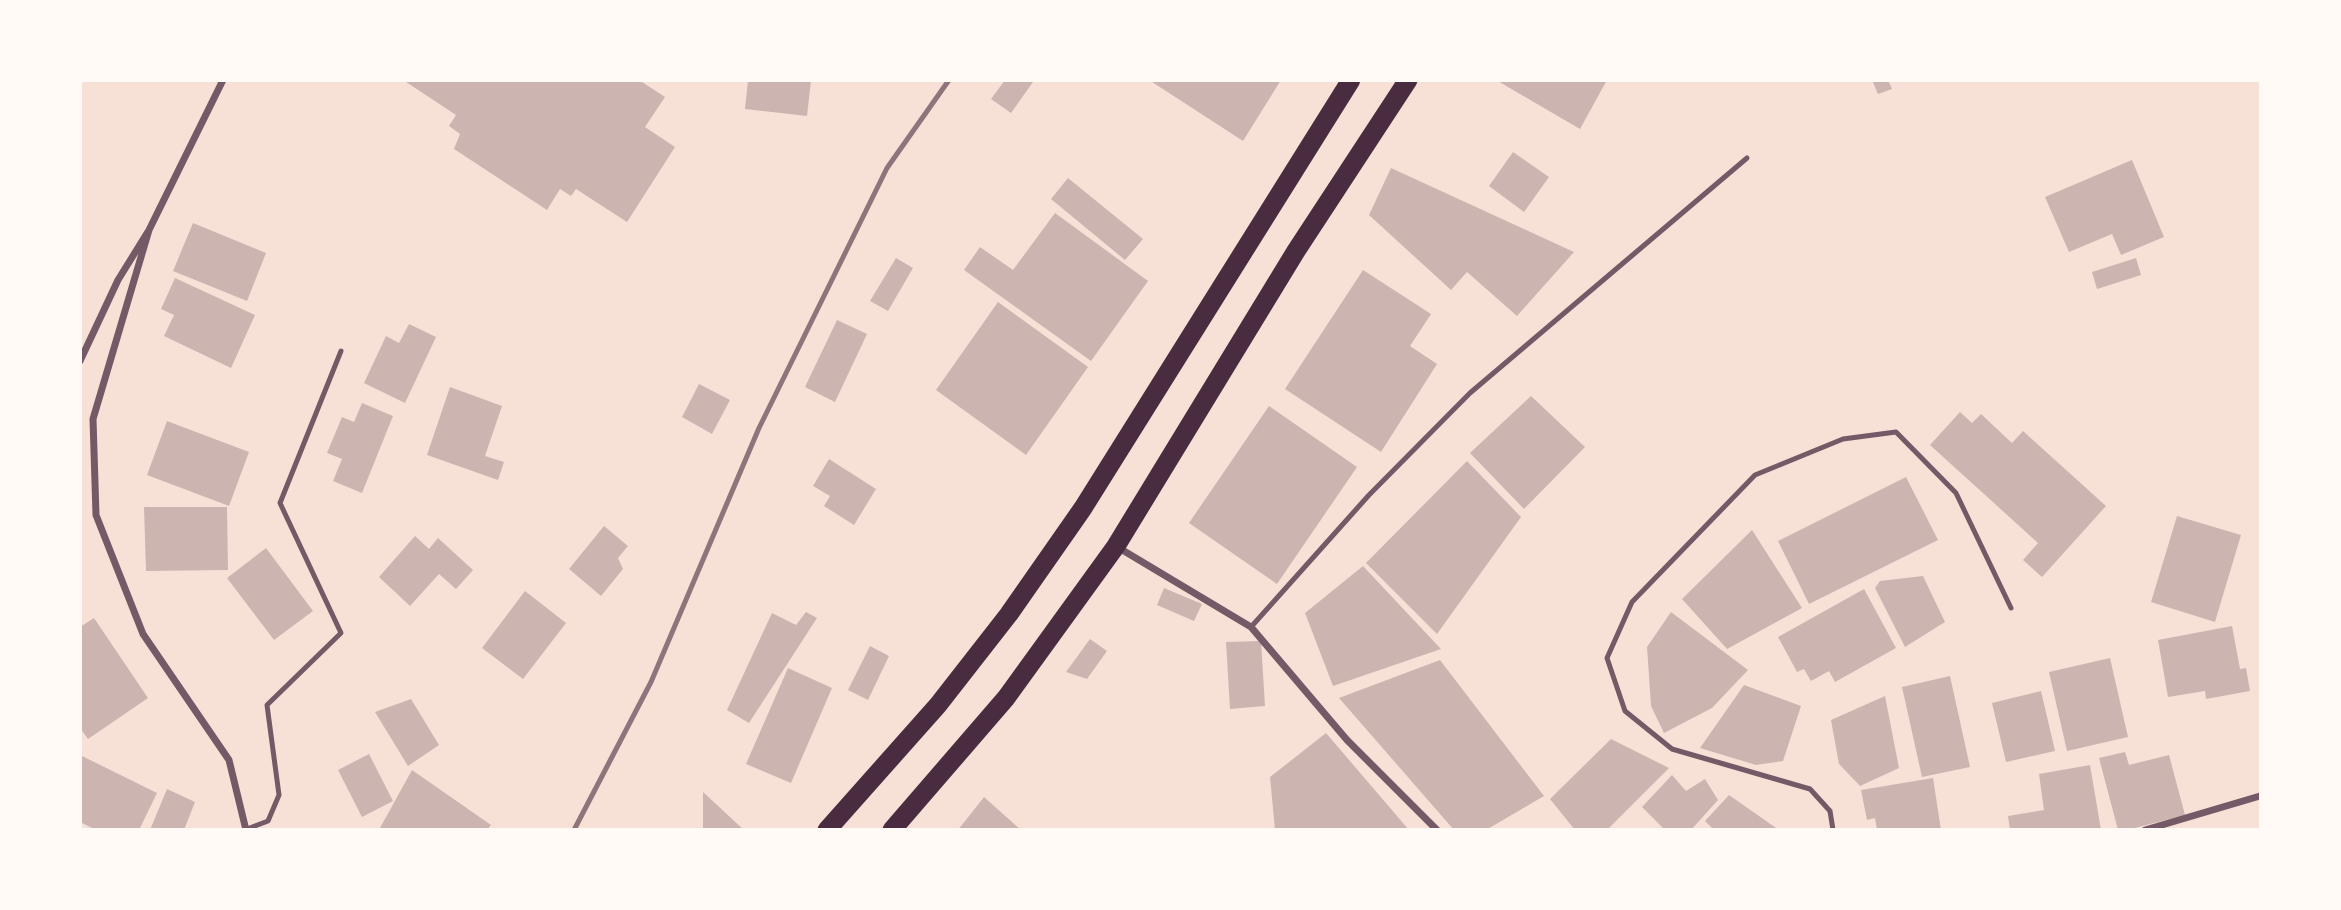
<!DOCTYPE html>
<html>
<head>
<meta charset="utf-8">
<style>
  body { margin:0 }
  #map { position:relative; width:2341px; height:910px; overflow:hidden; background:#f7e1d7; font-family:"DM Sans",sans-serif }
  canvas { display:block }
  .frame { position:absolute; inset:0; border:82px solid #fffaf5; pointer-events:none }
</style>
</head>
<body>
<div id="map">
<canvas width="2341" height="910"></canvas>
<div class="frame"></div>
</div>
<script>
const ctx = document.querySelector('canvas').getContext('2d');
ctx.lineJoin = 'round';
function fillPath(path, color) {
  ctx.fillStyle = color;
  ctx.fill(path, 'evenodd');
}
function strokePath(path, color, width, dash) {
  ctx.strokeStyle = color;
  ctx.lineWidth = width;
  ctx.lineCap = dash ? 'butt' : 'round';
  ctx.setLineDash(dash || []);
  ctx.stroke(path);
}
fillPath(new Path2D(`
  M403,80H615L618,82L620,80H639L665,97L645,127L675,147L627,222L576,189L571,196L560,189L547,210L454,149L460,134L449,126L456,115Z
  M748,80H811L807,116L745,109Z
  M1005,80L1033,82L1011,113L991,99Z
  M1149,80H1281L1243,141Z
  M1496,80H1607L1580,129Z
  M1872,80H1888L1892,89L1878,94Z
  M1513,152L1549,177L1524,212L1489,186Z
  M2132,160L2164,237L2121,255L2112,234L2069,252L2045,197Z
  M1391,168L1574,252L1517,316L1467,272L1451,290L1369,215Z
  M1068,178L1143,239L1125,260L1051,199Z
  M1055,213L1148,281L1091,361L964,270L980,247L1013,270Z
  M193,223L266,253L247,301L173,271Z
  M896,258L913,268L888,311L870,301Z
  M2136,258L2141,275L2097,289L2092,272Z
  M1363,270L1431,314L1410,346L1437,364L1381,452L1285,389Z
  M175,278L255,315L231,368L164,336L174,315L161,309Z
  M998,302L1088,367L1026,455L936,390Z
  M837,320L867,334L835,402L805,387Z
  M409,324L436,337L405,403L364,383L386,336L399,343Z
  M699,384L730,400L712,434L682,417Z
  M450,387L502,406L485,456L504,462L498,480L427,455Z
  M1531,396L1585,447L1524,509L1470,453Z
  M362,403L393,416L362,493L333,481L342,459L327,453L342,417L354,422Z
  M1269,406L1357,467L1277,584L1189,523Z
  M1960,412L1972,423L1981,414L2012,443L2023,431L2106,506L2042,577L2023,560L2038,543L1930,445Z
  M167,421L249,452L229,506L147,475Z
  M829,459L876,489L854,525L824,506L830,496L813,486Z
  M1467,461L1521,517L1437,634L1366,563Z
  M1906,477L1938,540L1809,604L1778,541Z
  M144,507H227L228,570L146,571Z
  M2177,516L2241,535L2215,622L2151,602Z
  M604,526L628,546L618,558L623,569L601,596L569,569Z
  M1752,530L1802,608L1727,649L1682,599Z
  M415,536L429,549L438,538L473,570L456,589L439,574L410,606L379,577Z
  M266,548L313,611L274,640L227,578Z
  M1363,566L1441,649L1333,686L1305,613Z
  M1923,576L1945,622L1905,647L1875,588L1880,581Z
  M1164,588L1202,604L1194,621L1157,605Z
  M1864,589L1896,648L1835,682L1829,671L1811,681L1804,669L1797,672L1778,637Z
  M525,591L566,623L523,679L482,648Z
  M806,612L817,618L749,723L727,710L772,613L796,625Z
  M1671,612L1748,670L1712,708L1664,733L1651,706L1647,647Z
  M94,618L148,698L88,739L80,728V627Z
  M2232,626L2240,669L2246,668L2250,691L2206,699L2205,691L2168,697L2158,640Z
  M1090,639L1107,651L1087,679L1066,672Z
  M1261,641L1265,706L1230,709L1226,642Z
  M870,646L889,656L868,700L848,690Z
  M2110,658L2128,737L2067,751L2049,672Z
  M1440,660L1544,796L1486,830H1454L1339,698Z
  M788,668L832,688L791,783L746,764Z
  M1950,676L1970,767L1922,777L1902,687Z
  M1744,685L1801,706L1783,761L1756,765L1700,748Z
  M2041,691L2055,751L2006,762L1992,703Z
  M1885,696L1899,768L1860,786L1839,764L1831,720Z
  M411,699L439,745L408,766L375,712Z
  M1326,733L1409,830H1275L1270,777Z
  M1611,739L1669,768L1607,830H1575L1550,799Z
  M2125,752L2129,765L2169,755L2185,815L2127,830H2118L2099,758Z
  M369,754L393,801L362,817L338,770Z
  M80,755L157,793L139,830H96L80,822Z
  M2090,765L2101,830H2010L2008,816L2044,810L2039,774Z
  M412,770L491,825L487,830L380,828Z
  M1672,775L1686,791L1705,779L1718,800L1691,830H1665L1642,807Z
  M1933,778L1941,830H1877L1875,818L1867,820L1861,790Z
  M167,789L195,802L184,830H150Z
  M703,792L744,830H703Z
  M1729,795L1779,830H1714L1705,821Z
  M984,797L1021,830H958Z`), '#ccb4b1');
strokePath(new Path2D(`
  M1251,627L1369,495L1470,393L1747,158
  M247,829L268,821L279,795L267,705L341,633L280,503L341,351
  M1833,830L1830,811L1810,789L1672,749L1625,711L1607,658L1632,602L1755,475L1843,439L1896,432L1956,493L2011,608`), '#755966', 5);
strokePath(new Path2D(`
  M149,230L93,419L96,515L143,634L229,760L246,830
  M80,361L118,280L149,230L223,80
  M1119,548L1251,627L1347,740L1437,830
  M2145,830L2260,796`), '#755966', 7);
strokePath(new Path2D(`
  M827,830L938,705L1009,614L1083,508L1351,80
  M892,830L1006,698L1116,546L1296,251L1408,80`), '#4a2c40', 19);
strokePath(new Path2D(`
  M574,830L651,682L759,428L887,168L949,80`), '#8f747c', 5);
</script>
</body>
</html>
